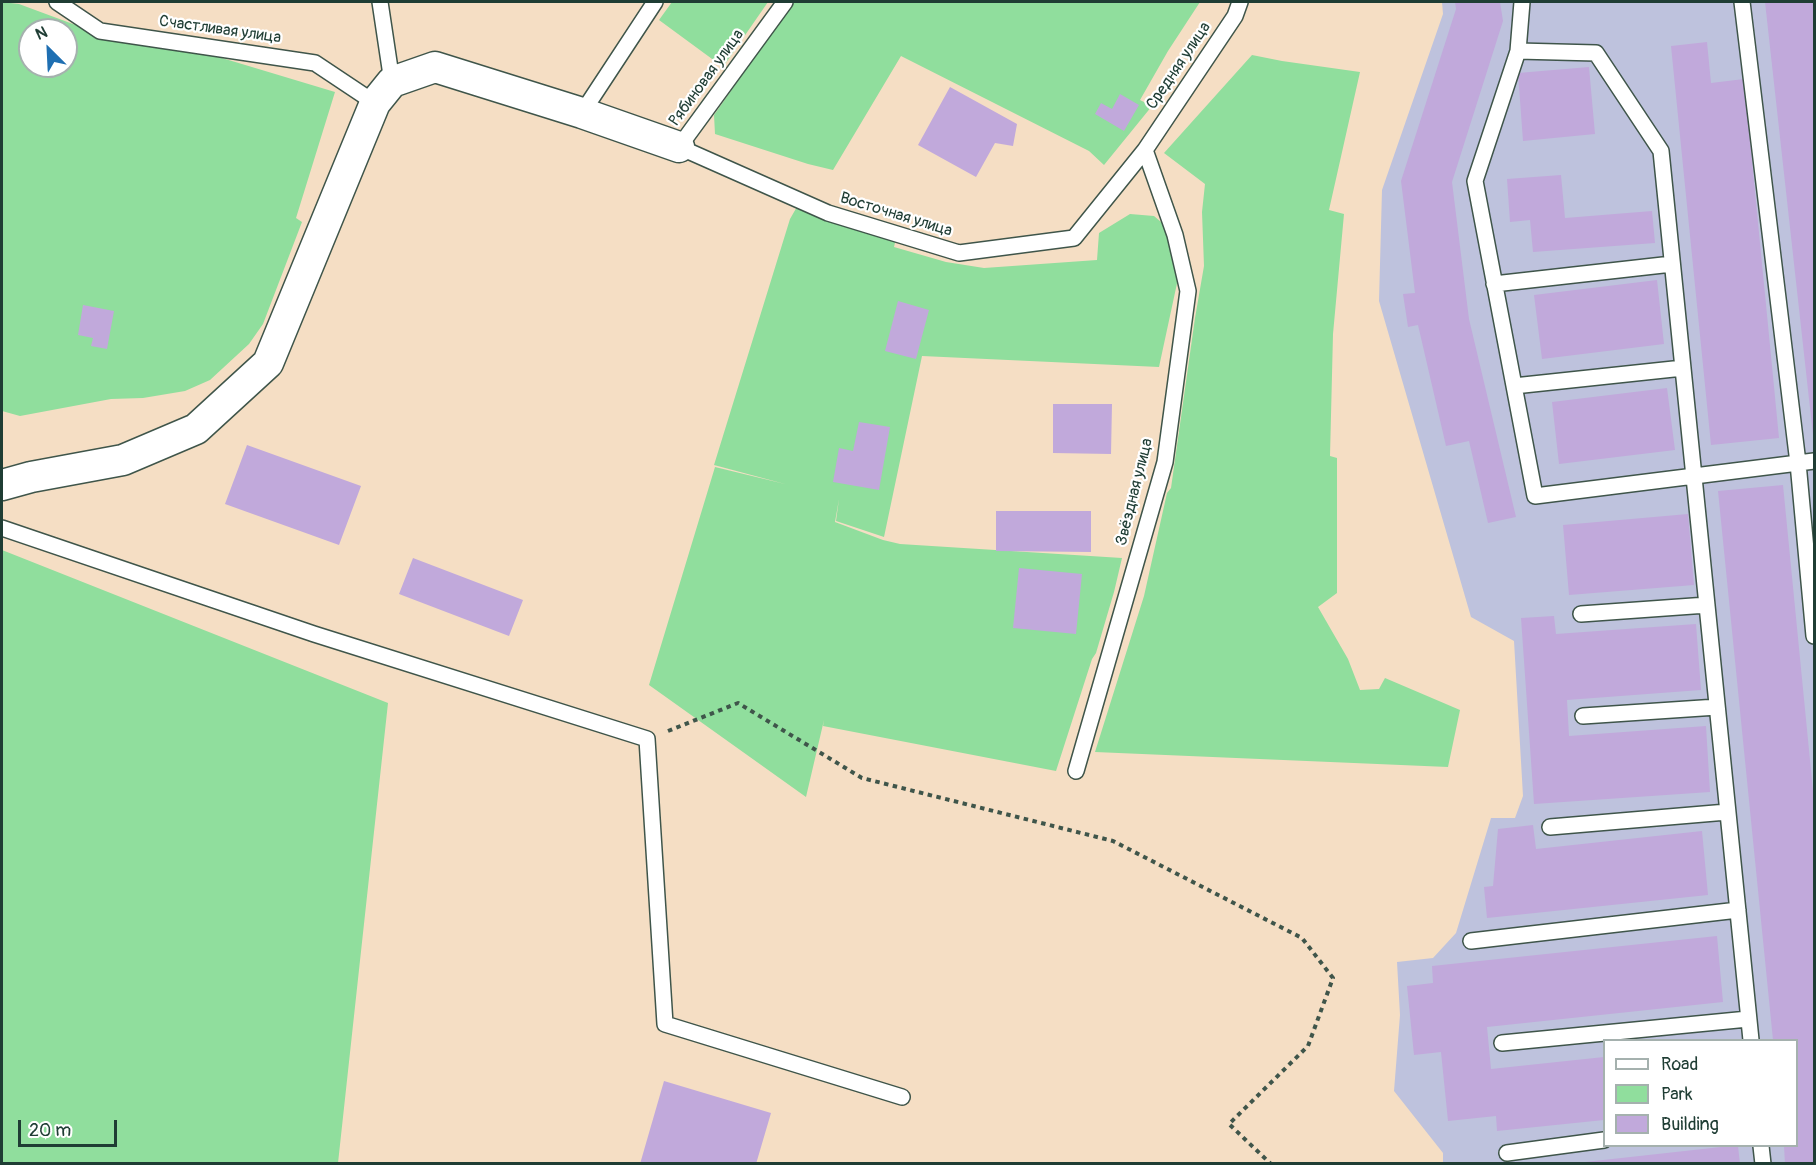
<!DOCTYPE html>
<html>
<head>
<meta charset="utf-8">
<style>
  body { margin:0 }
  #map { position:relative; width:1816px; height:1165px; overflow:hidden; background:#f5dec4; font-family:Pangolin,sans-serif }
  canvas { display:block }
  .frame { position:absolute; inset:0; border:3px solid #1f3d34; pointer-events:none }
  .legend { position:absolute; left:1603px; top:1039px; width:195px; height:108px; box-sizing:border-box; background:#fff; border:2px solid #a5b1ae; margin:0; padding:8px 10px; list-style:none; font-size:18px; color:#1f3d34 }
  .legend li { display:flex; align-items:center; gap:12px; height:30px }
  .legend b { width:30px; border:2px solid #a5b1ae }
  .north { position:absolute; left:18px; top:18px; width:60px; height:60px; box-sizing:border-box; background:#fff; border:2px solid #a5b1ae; border-radius:50%; rotate:336deg; font-size:16px; font-weight:700; line-height:24px; text-align:center; color:#1f3d34 }
  .north::after { content:''; display:block; margin:auto; width:21px; height:27px; background:#1f6fb2; clip-path:polygon(50% 0,100% 100%,50% 72%,0 100%) }
  .scale { position:absolute; left:18px; top:1120px; width:99px; height:27px; box-sizing:border-box; border:3px solid #1f3d34; border-top:0; padding-left:8px; font-size:18px; line-height:21px; white-space:nowrap; color:#1f3d34; -webkit-text-stroke:4px #fff; paint-order:stroke }
</style>
</head>
<body>
<div id="map">
<canvas width="1816" height="1165"></canvas>
<div class="frame"></div>
<ul class="legend">
<li><b style="height:8px;background:#fff"></b>Road</li>
<li><b style="height:16px;background:#90de9d"></b>Park</li>
<li><b style="height:16px;background:#c1a9db"></b>Building</li>
</ul>
<div class="north">N</div>
<div class="scale">20 m</div>
</div>
<script>
const ctx = document.querySelector('canvas').getContext('2d');
ctx.lineJoin = 'round';
function fillPath(path, color) {
  ctx.fillStyle = color;
  ctx.fill(path, 'evenodd');
}
function strokePath(path, color, width, dash) {
  ctx.strokeStyle = color;
  ctx.lineWidth = width;
  ctx.lineCap = dash ? 'butt' : 'round';
  ctx.setLineDash(dash || []);
  ctx.stroke(path);
}
function label(font, color, halo, rows, align = 'center') {
  ctx.font = font + ' Pangolin,sans-serif';
  ctx.lineWidth = 4.5;
  ctx.setLineDash([]);
  ctx.textBaseline = 'middle';
  ctx.strokeStyle = halo;
  ctx.fillStyle = color;
  for (const [text, x, y, turn = 0] of rows) {
    ctx.save();
    ctx.translate(x, y);
    ctx.rotate((+turn || 0) * Math.PI / 180);
    ctx.textAlign = isNaN(turn) ? turn : align;
    if (halo) ctx.strokeText(text, 0, 0);
    ctx.fillText(text, 0, 0);
    ctx.restore();
  }
}
fillPath(new Path2D(`
  M1442,2H1814V1163H1443V1153L1394,1091L1400,1015L1397,962L1433,958L1456,933L1491,818H1515L1523,796L1514,641L1471,617L1379,301L1382,190L1443,14ZM1604,1040H1796V1146H1604Z`), '#bec2dd');
fillPath(new Path2D(`
  M2,2L19,4L81,27L202,52L335,92L296,218L302,222L263,324L249,344L210,380L185,391L143,398L111,399L20,416L2,411ZM30,30H66V66H30Z
  M672,2H768L723,67L659,20Z
  M793,2H1200L1168,51L1140,100L1152,106L1104,165L1089,151L901,56L833,170L808,164L715,134L714,115Z
  M1252,55L1282,61L1360,72L1329,210L1344,214L1333,334L1330,456L1337,458V593L1318,607L1348,659L1360,690L1379,689L1385,678L1460,710L1448,767L1095,752L1144,596L1167,493L1171,488L1195,318L1204,266L1202,212L1205,184L1164,153Z
  M802,198L898,230L894,247L946,262L984,268L1097,260L1099,233L1130,214L1154,216L1174,233L1179,274L1159,367L922,356L884,537L836,521L839,499L835,522L883,540L900,544L1122,558L1114,592L1096,653L1092,659L1056,771L823,726L824,720L806,797L649,685L715,467L785,484L714,465L790,219Z
  M2,550L388,703L338,1163H2Z`), '#90de9d');
fillPath(new Path2D(`
  M1455,2H1500L1503,21L1452,182L1469,319L1516,517L1488,523L1469,441L1446,446L1418,325L1408,327L1403,294L1415,293L1401,181L1456,9Z
  M1765,2H1814V435H1813Z
  M1707,42L1711,83L1744,79L1779,438L1711,445L1671,46Z
  M1589,67L1595,134L1523,141L1518,73Z
  M950,87L1017,124L1013,146L995,143L976,177L918,145Z
  M1120,94L1139,105L1124,131L1095,114L1101,103L1112,109Z
  M1561,175L1565,218L1652,211L1655,243L1533,252L1530,220L1510,222L1507,179Z
  M1657,280L1664,344L1542,359L1534,295Z
  M898,301L929,310L916,359L885,351Z
  M83,305L114,311L107,349L91,346L93,338L78,335Z
  M1667,388L1675,450L1559,464L1552,402Z
  M1053,404H1112L1111,454L1053,453Z
  M859,422L890,427L879,490L833,482L839,448L853,451Z
  M247,445L361,486L339,545L225,504Z
  M1783,485L1814,801V1164H1785L1784,1146H1796V1040H1773L1718,491Z
  M996,511H1091V552L996,551Z
  M1688,514L1694,585L1569,595L1563,525Z
  M413,558L523,600L509,636L399,594Z
  M1019,568L1082,574L1076,634L1013,628Z
  M1554,616L1556,634L1696,624L1701,690L1567,700L1569,736L1706,726L1710,792L1534,804L1521,618Z
  M1533,825L1536,849L1702,831L1708,895L1487,918L1484,887L1493,886L1498,829Z
  M1717,936L1723,1002L1487,1027L1491,1069L1604,1057V1120L1497,1131L1496,1116L1448,1121L1441,1052L1414,1055L1407,986L1433,983L1432,966Z
  M664,1081L771,1113L756,1164H640Z
  M1730,1146H1738L1740,1164H1585V1162Z`), '#c1a9db');
const service = new Path2D(`
  M57,2L100,31L315,63L375,103
  M380,2L392,82
  M785,2L679,147L828,213L959,253L1074,238L1145,150L1235,16L1240,2
  M1522,2L1518,51L1475,181L1535,496L1814,461
  M1742,2L1798,463L1814,636
  M1518,51L1596,53L1661,151L1751,1040
  M582,113L655,2
  M1494,284L1672,264
  M1514,386L1683,368
  M2,528L314,634L647,739L665,1024L902,1097
  M1581,614L1707,605
  M1583,716L1717,707
  M1076,771L1165,462L1188,291L1175,235L1145,150
  M1550,827L1727,812
  M1471,941L1738,910
  M1502,1043L1748,1019
  M1761,1146L1763,1164
  M1507,1153L1604,1140`);
const minor = new Path2D(`
  M2,485L31,477L123,460L196,429L268,363L375,103L392,82L435,67L582,113L679,147`);
strokePath(service, '#3f554a', 18);
strokePath(minor, '#3f554a', 33);
strokePath(new Path2D(`
  M668,731L738,703L862,778L1113,841L1302,938L1333,978L1308,1046L1229,1124L1271,1164`), '#3f554a', 4, [4.5, 4.5]);
strokePath(service, '#fff', 15);
strokePath(minor, '#fff', 30);
label('16px', '#1f3d34', '#fff', [
  ["Счастливая улица",220,30,8],
  ["Средняя улица",1179,66,-56],
  ["Рябиновая улица",707,78,-54],
  ["Восточная улица",896,215,17],
  ["Звёздная улица",1135,492,-76]
]);
</script>
</body>
</html>
